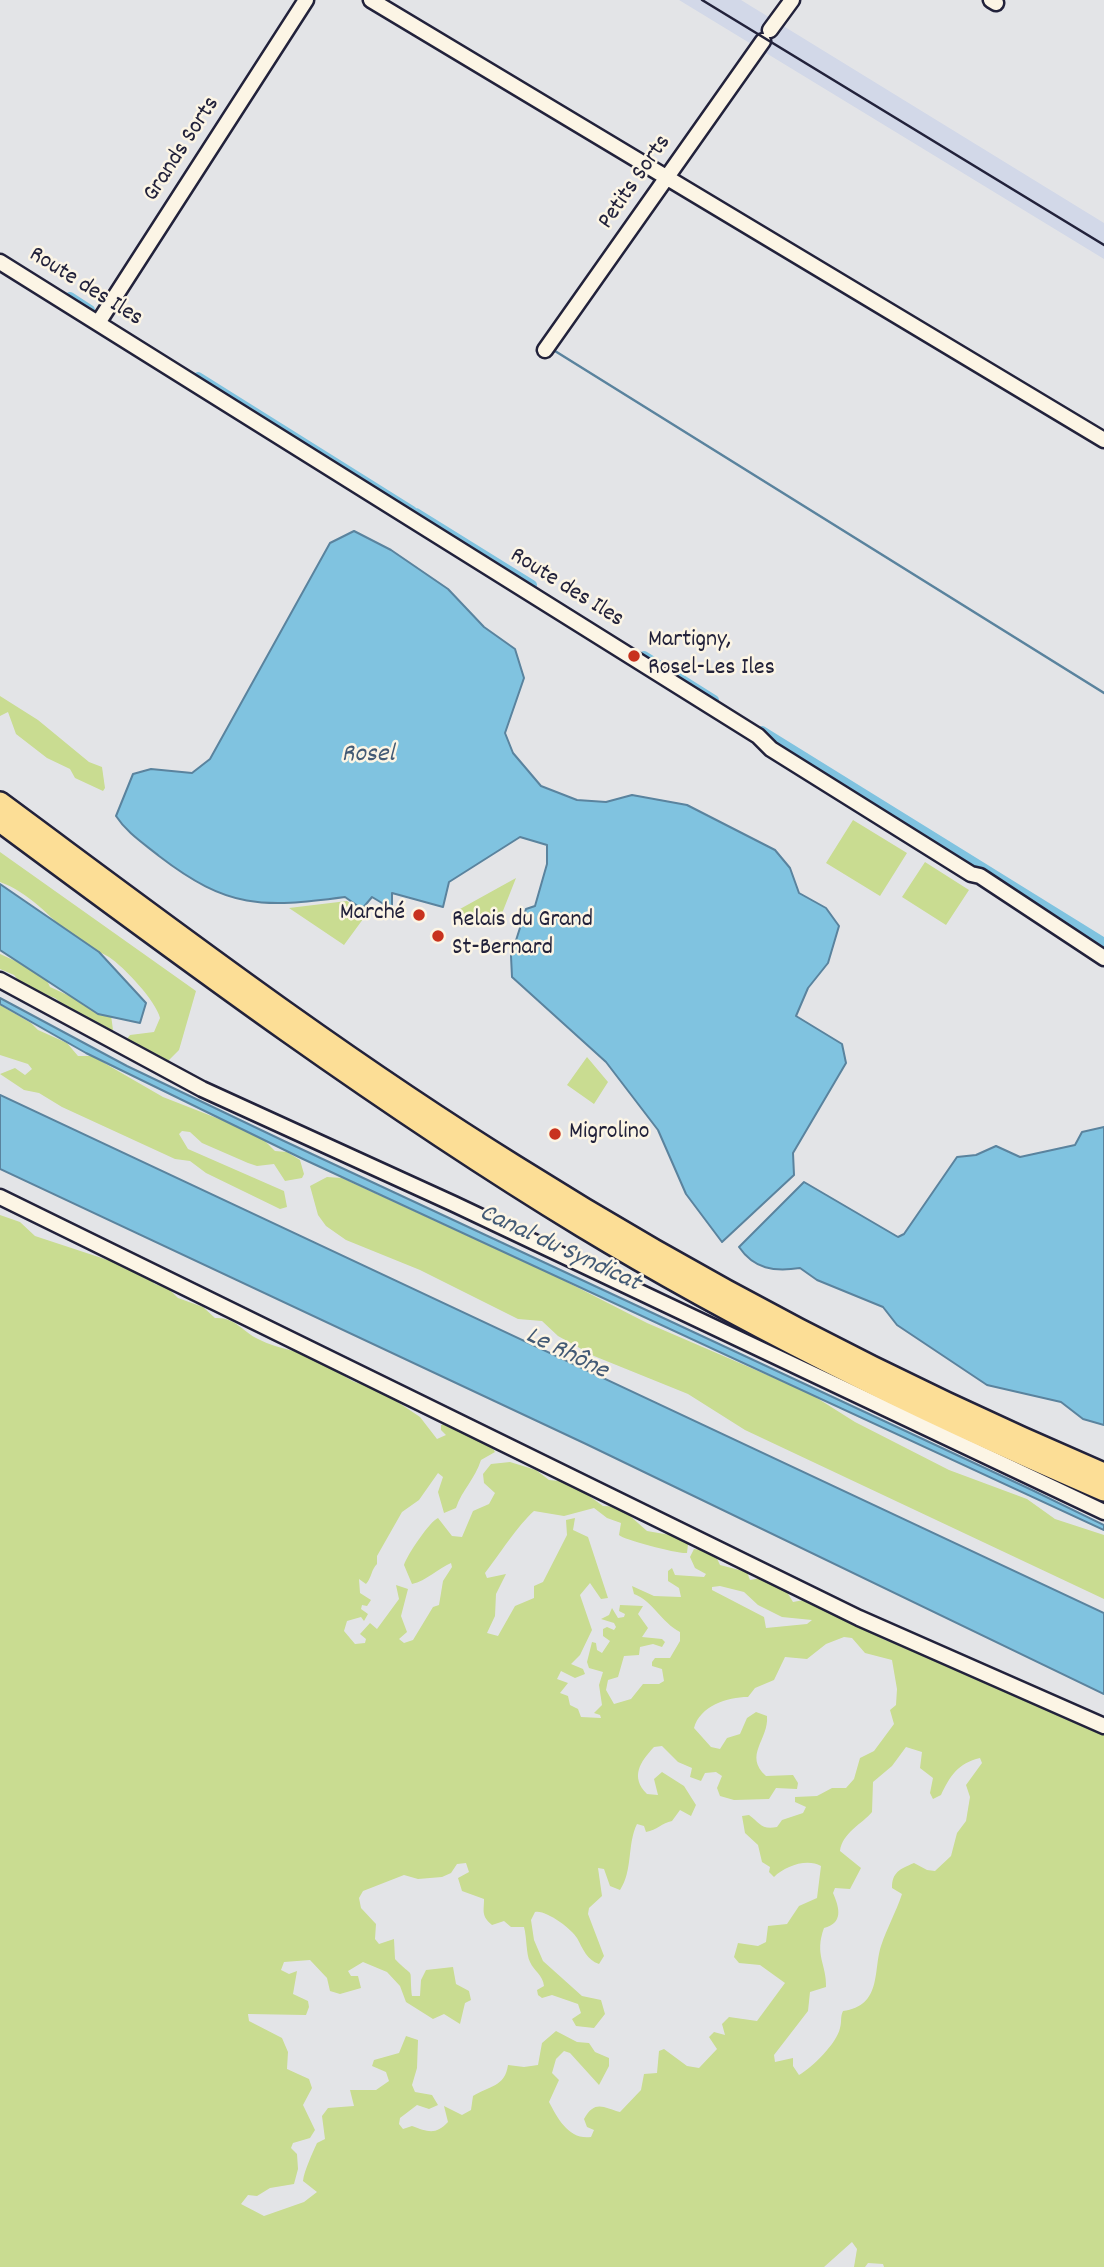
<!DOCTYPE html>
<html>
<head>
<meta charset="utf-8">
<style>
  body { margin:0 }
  canvas { display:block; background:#e3e4e7 }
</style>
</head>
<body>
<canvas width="1104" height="2267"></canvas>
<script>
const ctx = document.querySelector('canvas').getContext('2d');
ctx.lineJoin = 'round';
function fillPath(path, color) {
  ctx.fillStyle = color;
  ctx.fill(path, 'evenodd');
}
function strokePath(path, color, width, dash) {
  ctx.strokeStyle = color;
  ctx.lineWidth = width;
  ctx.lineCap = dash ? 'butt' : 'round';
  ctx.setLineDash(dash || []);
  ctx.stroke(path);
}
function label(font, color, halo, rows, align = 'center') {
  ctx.font = font + ' Dekko,sans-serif';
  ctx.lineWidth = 5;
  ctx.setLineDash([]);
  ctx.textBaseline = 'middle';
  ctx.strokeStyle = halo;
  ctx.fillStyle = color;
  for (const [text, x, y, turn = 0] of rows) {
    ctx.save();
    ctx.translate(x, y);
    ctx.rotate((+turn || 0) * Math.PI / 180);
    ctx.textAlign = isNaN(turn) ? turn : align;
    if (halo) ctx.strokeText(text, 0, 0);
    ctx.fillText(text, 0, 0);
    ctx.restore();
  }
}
fillPath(new Path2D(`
  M679,0H741L1104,223V259Z`), '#d2d8e8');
fillPath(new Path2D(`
  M0,696L38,720L89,762L102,767L105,788L103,791L75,778L70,769L47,758L16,734L8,712L0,716Z
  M853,820L907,853L880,896L826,863Z
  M0,852L196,991L179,1050L165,1064L124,1043L130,1035L154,1032L160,1018C156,1001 124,967 109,957C97,950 84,946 72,936C47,915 30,893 0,882Z
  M925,862L969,890L946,925L902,897Z
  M516,878L497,926L459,913L460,909Z
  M347,901L366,915L344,945L289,908Z
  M0,954L44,974L50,987L111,1015L113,1030L108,1032L74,1014L55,998L24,987L14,975L0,969Z
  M0,1005L31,1023L38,1030L67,1043L78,1056H92L163,1097L237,1126L265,1141L275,1151L287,1152L300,1160L304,1174L302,1178L285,1181L274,1164L257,1166L248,1163L202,1143L190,1132L182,1131L179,1134L188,1149L284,1191L287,1207L280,1209L206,1173L190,1161L175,1159L62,1107L39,1093L24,1090L0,1074L15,1068L25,1075L32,1069L28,1064L0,1055Z
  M587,1057L608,1082L594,1104L567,1085Z
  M327,1177L342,1178L557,1277L647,1323L809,1393L855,1422L949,1470L1027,1499L1055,1519L1104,1535V1599L745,1430L688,1394L594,1356L558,1336L542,1321L518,1319L420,1270L346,1240L326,1226L318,1215L310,1186Z
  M0,1215L20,1222L35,1236L138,1270L155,1284L169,1289L178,1298L203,1307L215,1318C235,1317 242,1331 258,1339C279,1350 304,1351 325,1362C338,1370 353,1387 371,1384L420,1417L437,1439L446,1435L441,1430V1425L446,1423C461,1428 474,1441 489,1442L495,1452L481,1460C475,1479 462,1490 456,1508L444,1513L438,1492L443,1477L438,1473L419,1500L402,1512L377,1556V1564C371,1570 372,1577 366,1584L359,1579L360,1593L371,1600L367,1606L362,1605L361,1609L368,1614L364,1621L361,1617L347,1621L344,1631L355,1644L365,1643L366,1639L360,1634L370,1623L377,1629L399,1599L396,1585L408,1589L401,1616L407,1632L399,1639L404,1643L413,1640L433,1607L439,1605L443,1581L452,1567L451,1563C439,1568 426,1581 412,1584L404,1565C407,1555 430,1521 438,1518L452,1536L462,1537L473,1511L489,1504L495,1493L484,1483L483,1474L491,1464L510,1462L536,1470L549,1480L570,1482L603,1506L620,1507L647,1531L676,1536L688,1544L687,1553C678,1554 624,1540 619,1535L621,1523L607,1518L594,1508L564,1516L534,1511C518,1525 499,1555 485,1573L487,1578L506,1574L496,1594L495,1616L487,1633L498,1636L515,1606L534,1598V1586L543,1582L567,1535L566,1520L575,1518L573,1530L588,1537L608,1598L601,1599L590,1583L580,1595L592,1630L580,1655L571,1664L583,1669L585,1674L575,1678L561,1671L557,1679L568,1683L560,1693L568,1696L570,1705L578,1709L581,1717L601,1718L600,1715L594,1713L602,1705L599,1685L603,1672L589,1668L587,1662L592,1642L596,1643L597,1650L602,1653L610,1641L603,1636V1629L607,1627L614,1630L616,1627L614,1623L601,1619L609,1615L612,1608L618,1618L624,1617L625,1614L619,1611L620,1605L643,1606L638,1614L648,1628L642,1637L662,1639L665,1642L662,1647L653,1644L640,1647L639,1655L624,1656L618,1677L608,1680L606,1690L614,1704L631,1699L643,1684H659L664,1681L662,1669L652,1666V1662L655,1658H670L680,1641V1632C661,1622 653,1601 634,1594L632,1586L654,1596L681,1597L679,1588L668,1581V1571L672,1568L675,1575L704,1577L706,1574L695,1568L690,1557L694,1549L714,1552L720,1565L747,1572L750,1580L766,1577L787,1592L793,1602L804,1600L826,1607L885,1640L932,1656L949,1668L993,1678L1040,1706L1104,1731V2267H884L883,2264L868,2263L865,2267H854L857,2249L852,2242L824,2267H0ZM720,1586L744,1592L758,1605L782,1617L812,1620L807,1624L766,1628L764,1617L712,1590V1587ZM844,1637L852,1638L865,1653L892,1660L897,1689L896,1705L890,1710L894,1724L874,1751L860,1758L854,1779L846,1788H832L817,1796L795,1797V1802L806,1807L803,1813L782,1820L777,1827C761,1830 760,1823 749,1815L742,1816L745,1833L758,1845L762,1862L770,1867L769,1872L774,1877C785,1866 807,1858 821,1866L817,1898L799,1906L787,1924L768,1926L766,1942L758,1946L738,1943L734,1957L739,1963L760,1965L785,1983L757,2021L729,2017L722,2024L725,2035L714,2032L709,2037L717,2049L699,2068L687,2066L664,2049L659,2051L657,2073L644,2074L641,2090L620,2112C604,2108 595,2099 584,2119L587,2127L594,2130L591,2137C569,2140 558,2119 549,2102L559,2080L552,2073L556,2059L564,2051L570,2053L599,2085L609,2066V2058L595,2052L589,2043L577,2042L556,2031L542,2043L538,2065L524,2067L508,2065C505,2087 489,2086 473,2096L471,2110L462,2115L444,2106L448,2122C436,2135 428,2132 412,2126L403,2129L399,2124L400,2118L417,2105L429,2109L438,2105L432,2095L415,2092L412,2085L417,2068L418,2040L406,2036L399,2053L374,2060L372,2066L386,2072L389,2081L376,2090H350L354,2106L328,2108L322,2116L325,2139L317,2143C313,2152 304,2171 303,2181L317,2192L304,2202L264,2216L241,2204L248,2195L257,2196L270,2188L294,2184L298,2169L297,2154L291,2148L293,2143L310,2138L315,2130L303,2105L312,2088L309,2079L287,2069L288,2052L282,2038L249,2021L248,2014L306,2015L309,2007L308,2001L293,1994L297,1971L289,1974L281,1970L284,1962L310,1960L327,1978L330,1991L340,1994L361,1988L358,1976H351L348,1971L363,1962L387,1972L400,1986L406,2002L433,2019L444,2014L460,2024L465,2003L471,2000L469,1991L456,1984L453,1967L426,1970L421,1980L420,1996H412C409,1963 416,1981 395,1959L394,1939L379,1944L375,1939L376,1924L361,1908L359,1898L363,1891L404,1875L418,1879L442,1877L451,1873L457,1864L466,1863L469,1872L458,1878L462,1891L484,1899C484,1911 481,1916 492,1925L504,1921L511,1927H524C527,1938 526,1954 530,1962C534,1971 543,1975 544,1986L537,1990L538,1995L542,1998L552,1995L578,2004L581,2013L572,2019L576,2026L594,2028L605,2014L601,2000L582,1996L543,1961L534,1940L531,1920L535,1912C545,1909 572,1929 577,1938C583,1949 587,1960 599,1964L604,1956L588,1914L589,1908L602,1896L598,1868L604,1869L610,1886L620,1890C633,1871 627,1844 637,1824L644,1826L646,1832C657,1830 662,1823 672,1821L680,1810L691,1816L696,1805L684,1786L662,1772L654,1779L658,1795L647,1794C630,1777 640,1762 654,1747L662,1746L678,1762L692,1768L690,1777L701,1781L705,1773L716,1772L722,1776L717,1788L720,1796L734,1800L769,1799L776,1788L797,1789L798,1783L793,1775L766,1776C743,1755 769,1740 767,1716L756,1712L747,1718L740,1734L727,1738L720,1749L711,1747L694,1728C700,1706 727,1697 748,1697L755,1688L774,1680L785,1657L807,1659L826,1644ZM906,1747L922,1752L920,1768L933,1778L930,1793L933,1799L941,1795C950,1776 958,1763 980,1758L982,1763L966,1785L970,1797L966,1821L957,1833L951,1856L935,1871L927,1870L914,1863C900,1869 892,1872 892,1888L902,1894C896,1912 887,1928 881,1946C873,1971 882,2006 843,2011C840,2017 842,2021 840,2028C837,2043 812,2068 799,2075L793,2066V2058L775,2062L774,2055L808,2011L810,1992L826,1987C827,1965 814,1955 824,1928C843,1923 840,1909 833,1893L835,1888L850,1889L861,1868L840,1851C842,1833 862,1824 872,1812L873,1782L892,1766Z`), '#c9dc91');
const water = new Path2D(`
  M354,531L391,550L448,589L484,627L515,649L524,678L505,733L513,753L541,786L577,800L606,802L632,795L687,805L775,850L790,868L799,893L826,908L839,926L828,963L808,988L796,1016L842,1044L846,1063L793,1153L794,1175L722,1242L686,1194L658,1130L606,1062L512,977L511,956L526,909L535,906L547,864V845L520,837L449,882L443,907L392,893V909L372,897L362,909L345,897C262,908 228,909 159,856C143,843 127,833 116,816L133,774L151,769L192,773L210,759L330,543Z
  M0,884L99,952L146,1003L140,1023L98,1014L0,950Z
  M0,998L127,1066L284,1141L1032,1490L1104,1525V1530L303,1159L86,1053L0,1004Z
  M0,1095L1104,1613V1694L586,1444L0,1169Z
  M1104,1127V1425L1083,1419L1061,1402L987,1385L897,1325L883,1307L817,1280L800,1268C774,1272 754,1269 739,1247L804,1182L898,1237L904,1234L957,1157L976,1155L996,1146L1020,1157L1075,1145L1082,1132Z`);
fillPath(water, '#80c3e0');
strokePath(water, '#5a839e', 2);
strokePath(new Path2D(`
  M555,351L1104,693`), '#5a839e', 2.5);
strokePath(new Path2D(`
  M70,297L90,310
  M198,377L412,511
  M416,513L532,585
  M644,656L714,700
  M762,731L1104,943`), '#80c3e0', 10);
const minor = new Path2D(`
  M371,0L1104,440
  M991,0L996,3
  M770,30L792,0
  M0,262L758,736L771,749L971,874L980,876L1104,958
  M98,323L306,0
  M545,350L763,41
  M0,980L202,1089L454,1204L1104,1512
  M0,1197L859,1618L1104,1726`);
const highway = new Path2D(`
  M0,802C169,927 337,1055 516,1166C703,1284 900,1386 1104,1473
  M0,822C190,963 380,1104 582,1227C749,1328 925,1414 1104,1491`);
strokePath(minor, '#22223b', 19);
strokePath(highway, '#22223b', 24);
strokePath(minor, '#fcf5e5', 14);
strokePath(highway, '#fcde96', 19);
strokePath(new Path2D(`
  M702,0L1104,245`), '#22223b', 2.5);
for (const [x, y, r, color] of [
  [634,656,7,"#c8321e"],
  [419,915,7,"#c8321e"],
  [438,936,7,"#c8321e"],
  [555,1134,7,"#c8321e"]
]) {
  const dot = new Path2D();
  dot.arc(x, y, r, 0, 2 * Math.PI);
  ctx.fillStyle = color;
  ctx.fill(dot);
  strokePath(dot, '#fcf5e5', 2.5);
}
label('24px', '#22223b', '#fcf5e5', [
  ["Grands Sorts",183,150,-57],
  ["Petits Sorts",636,183,-55],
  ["Route des Iles",85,288,32],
  ["Route des Iles",566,589,32]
]);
label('24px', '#22223b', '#fcf5e5', [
  ["Martigny,",648,642],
  ["Rosel-Les Iles",648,670],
  ["Marché",405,915,"right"],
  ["Relais du Grand",452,922],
  ["St-Bernard",452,950],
  ["Migrolino",569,1134]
], 'left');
label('italic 26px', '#435a75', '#fcf5e5', [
  ["Rosel",368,756],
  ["Canal du Syndicat",559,1250,25],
  ["Le Rhône",566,1355,26]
]);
</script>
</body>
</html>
